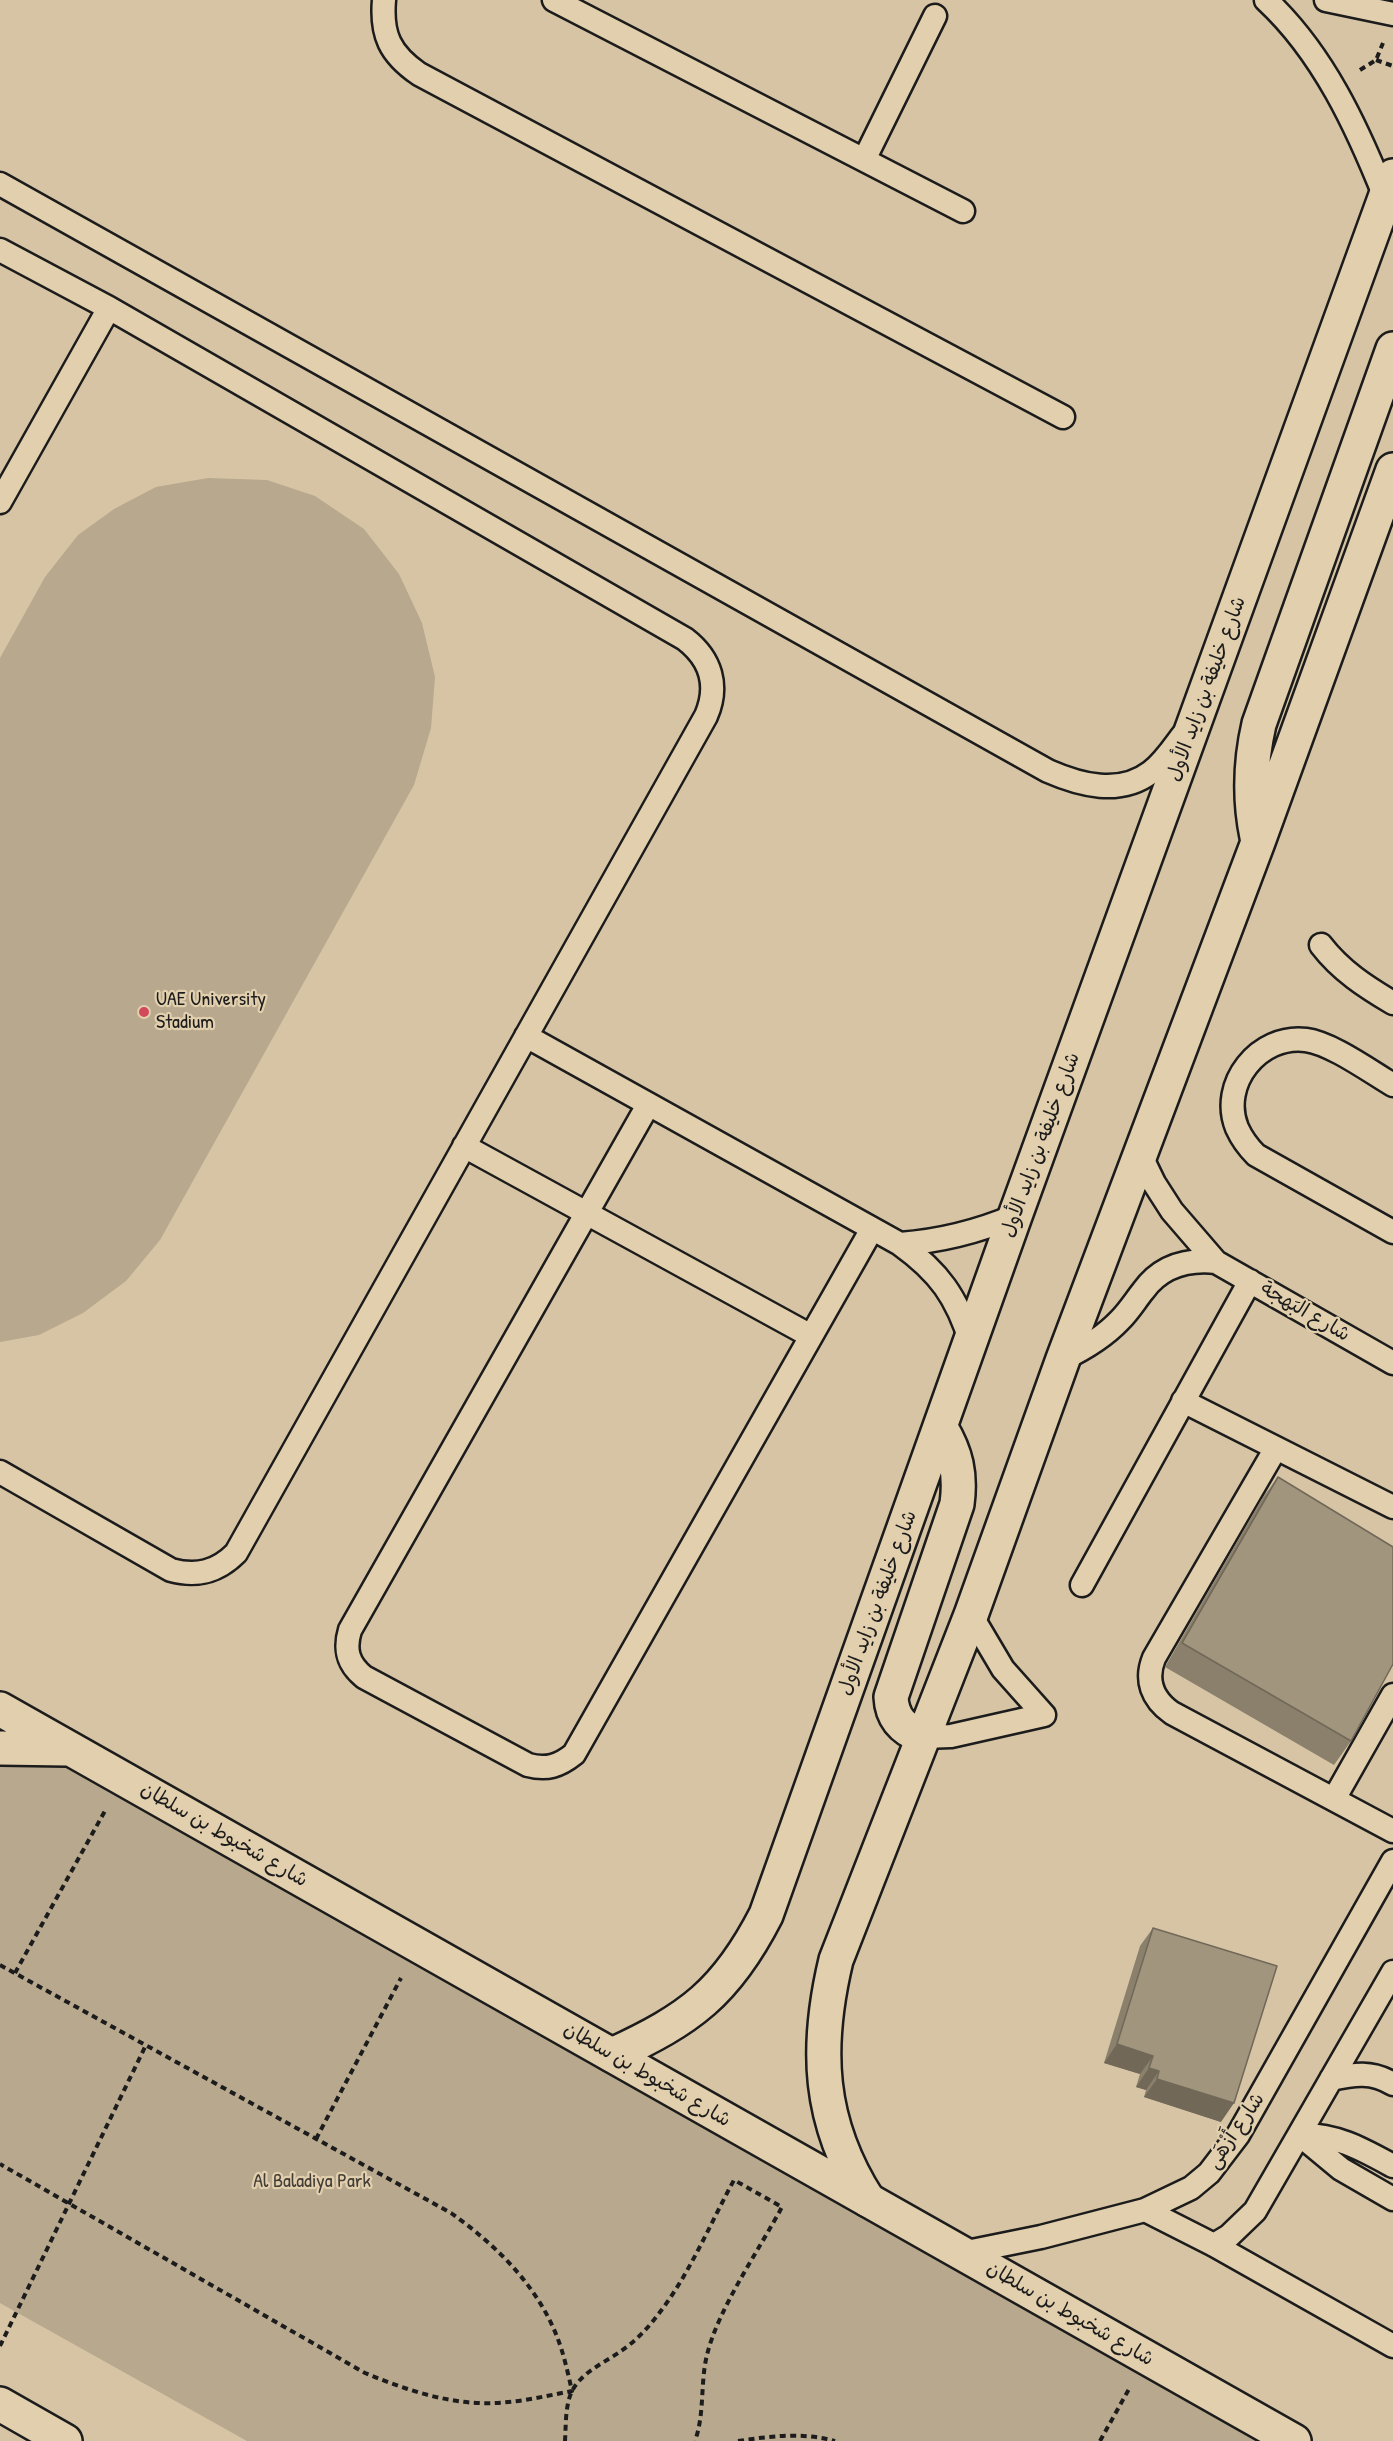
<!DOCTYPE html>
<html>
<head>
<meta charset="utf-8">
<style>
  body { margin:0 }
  canvas { display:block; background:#d6c4a4 }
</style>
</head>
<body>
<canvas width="1393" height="2441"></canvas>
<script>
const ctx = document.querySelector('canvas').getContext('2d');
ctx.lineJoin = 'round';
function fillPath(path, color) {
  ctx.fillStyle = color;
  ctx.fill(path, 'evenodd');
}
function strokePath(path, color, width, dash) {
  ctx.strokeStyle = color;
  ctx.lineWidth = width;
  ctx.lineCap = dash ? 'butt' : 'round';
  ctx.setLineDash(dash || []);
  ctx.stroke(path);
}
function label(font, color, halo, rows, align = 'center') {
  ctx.font = font + ' "Patrick Hand","Playpen Sans Arabic",sans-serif';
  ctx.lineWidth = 4.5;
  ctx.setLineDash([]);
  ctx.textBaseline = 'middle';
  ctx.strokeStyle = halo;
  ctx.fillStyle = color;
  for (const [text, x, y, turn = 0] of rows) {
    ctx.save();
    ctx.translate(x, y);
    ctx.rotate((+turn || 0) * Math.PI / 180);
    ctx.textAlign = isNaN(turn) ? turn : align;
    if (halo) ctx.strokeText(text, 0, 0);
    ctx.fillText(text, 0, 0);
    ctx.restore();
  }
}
fillPath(new Path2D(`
  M208,478L267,480L315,496L364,529L399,574L422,623L435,677L431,728L414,785L160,1240L126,1281L83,1313L39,1335L0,1342V658L45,577L78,535L114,509L156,487Z
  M0,1750L72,1762L1284,2441H247L0,2303Z`), '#b7a88e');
const lane = new Path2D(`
  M384,0C381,35 390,54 419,74L1063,417
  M554,0L963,211
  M1266,0C1323,53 1357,127 1385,197
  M1326,0L1393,14
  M864,160L935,16
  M0,184L1048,771C1080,785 1120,796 1151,772C1164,762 1173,748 1182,736
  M0,250L109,308L685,639C711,659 719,686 706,716L236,1553C217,1572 197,1577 171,1570L0,1472
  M0,502L109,308
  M1321,945C1341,971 1366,987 1393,1003
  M526,1036L900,1244C939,1272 957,1297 971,1343
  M1393,1085C1371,1072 1331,1043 1306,1040C1259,1034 1219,1084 1237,1128C1242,1139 1248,1147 1256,1155L1393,1232
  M648,1105L350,1630C344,1650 348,1664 364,1677L528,1765C547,1770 559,1766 574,1754L872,1229
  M464,1146L811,1336
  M1139,1152L1154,1183L1172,1211L1216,1262L1393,1363
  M900,1244C941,1241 977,1232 1015,1216
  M1063,1359C1084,1349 1104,1337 1120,1320C1129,1311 1135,1301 1143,1291C1161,1266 1187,1259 1216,1262
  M1183,1401L1393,1507
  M1276,1448L1154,1658C1145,1680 1152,1699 1172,1713L1393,1831
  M1082,1585L1250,1281
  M971,1615L1003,1669L1044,1715
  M923,1737L951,1736L1044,1715
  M1334,1799L1393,1695
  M1331,2079C1354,2074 1372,2071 1393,2084
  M1300,2135L1341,2169L1393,2199
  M1300,2135C1336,2134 1362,2149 1393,2166
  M1145,2210L1214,2245L1393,2346
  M1214,2245L1229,2236L1255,2211L1393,1972
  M962,2253L1041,2237L1145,2210L1191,2188L1209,2173L1238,2135L1393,1861`);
const secondary = new Path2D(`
  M1257,837C1249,798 1250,763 1259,724L1393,349
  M923,1737C904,1730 892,1719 891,1697L957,1504C961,1474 956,1453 941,1428
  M612,2055C690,2019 726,1993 766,1915L1015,1216L1393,176
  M868,2200C818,2122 815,2048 836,1960L971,1615L1063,1359L1258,842L1393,470`);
const primary = new Path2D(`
  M0,1709L1294,2441
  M0,1748L67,1749
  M0,2404L65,2441`);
strokePath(lane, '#1c1c1c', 27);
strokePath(secondary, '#1c1c1c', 38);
strokePath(primary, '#1c1c1c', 38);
strokePath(new Path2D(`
  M1376,60L1393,66
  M1360,70L1376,60L1383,43
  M0,1965L451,2213C500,2248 544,2292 562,2351C566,2364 569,2378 572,2391C546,2396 521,2402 495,2403C450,2405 406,2390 365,2373L0,2164
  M15,1973L106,1809
  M316,2139L401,1978
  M0,2346L146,2045
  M565,2441C566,2425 565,2406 572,2391C582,2372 604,2363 621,2351C636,2341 649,2327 660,2312C690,2273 710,2224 734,2180L782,2207C759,2250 718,2309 707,2355C700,2383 705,2413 695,2441
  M738,2441C772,2436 802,2432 835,2441
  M1100,2441L1129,2389`), '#1c1c1c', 4, [6, 4.5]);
strokePath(lane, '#e2cfad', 22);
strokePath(secondary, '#e2cfad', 33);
strokePath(primary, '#e2cfad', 33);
fillPath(new Path2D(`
  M1278,1477L1351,1741L1334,1765L1165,1667L1261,1500Z
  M1153,1928L1221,2122L1144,2097L1146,2090L1136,2087L1140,2074L1104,2063L1140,1946Z`), '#8a806c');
fillPath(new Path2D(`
  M1117,2044L1153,2056L1140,2074L1104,2063Z
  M1149,2068L1159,2071L1146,2090L1136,2087Z
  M1157,2079L1234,2103L1221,2122L1144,2097Z`), '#716858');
const building = new Path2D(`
  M1278,1477L1393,1547V1664L1351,1741L1182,1643Z
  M1153,1928L1277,1966L1234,2103L1157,2079L1159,2071L1149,2068L1153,2056L1117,2044Z`);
fillPath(building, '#a1957e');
strokePath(building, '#716858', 1.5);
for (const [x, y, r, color] of [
  [144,1012,6,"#d1495b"]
]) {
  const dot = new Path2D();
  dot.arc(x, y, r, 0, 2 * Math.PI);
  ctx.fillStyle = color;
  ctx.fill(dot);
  strokePath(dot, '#e2cfad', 2);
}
label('20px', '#1c1c1c', '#e2cfad', [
  ["شارع خليفة بن زايد الأول",1207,689,-70],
  ["شارع خليفة بن زايد الأول",1041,1145,-70],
  ["شارع البَهجة",1305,1312,30],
  ["شارع خليفة بن زايد الأول",878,1603,-70],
  ["شارع شخبوط بن سلطان",224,1835,30],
  ["شارع شخبوط بن سلطان",647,2075,30],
  ["شارع أَزْهَى",1236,2131,-56],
  ["شارع شخبوط بن سلطان",1070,2314,30]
]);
label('20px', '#1c1c1c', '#e2cfad', [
  ["UAE University",156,1000],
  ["Stadium",156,1023]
], 'left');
label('20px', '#433f38', '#e2cfad', [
  ["Al Baladiya Park",312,2182]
]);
</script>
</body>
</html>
